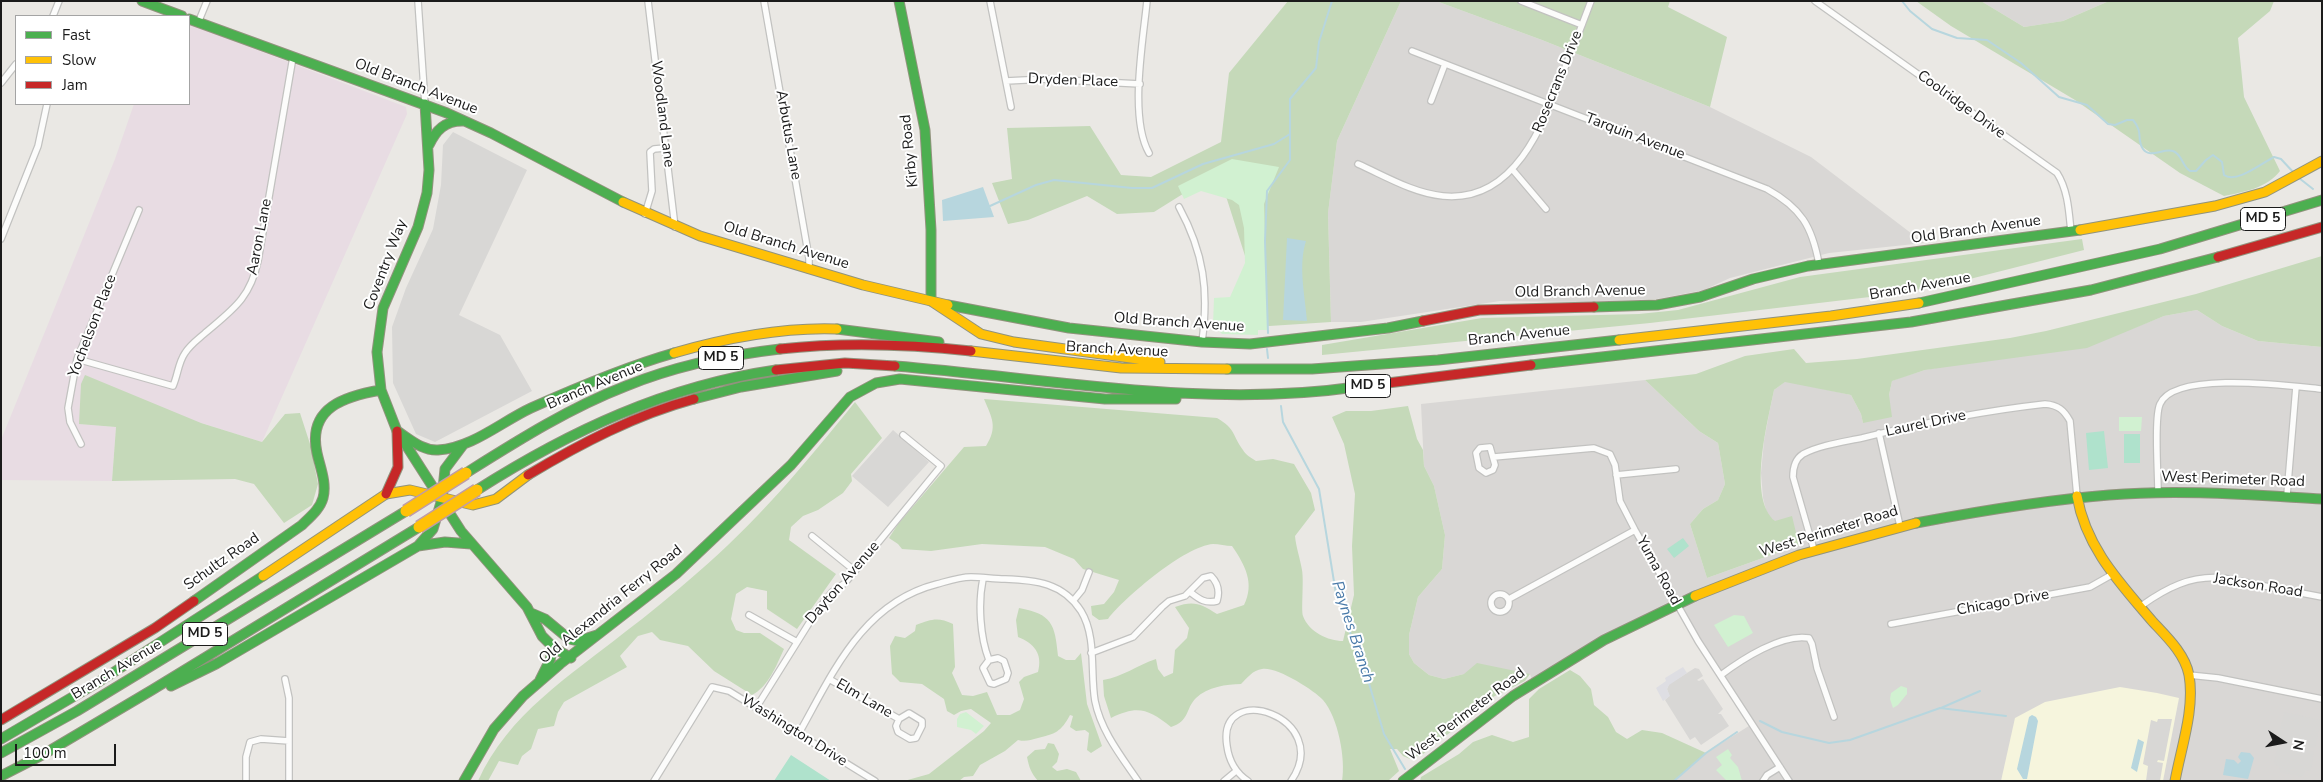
<!DOCTYPE html>
<html>
<head>
<meta charset="utf-8">
<style>
  body { margin:0 }
  #map { position:relative; width:2323px; height:782px; overflow:hidden; background:#eae8e4; font-family:"Nunito Sans",sans-serif }
  canvas { display:block }
  .frame { position:absolute; inset:0; border:2px solid #1b1b1b; pointer-events:none }
  .legend { position:absolute; left:15px; top:15px; width:175px; height:90px; box-sizing:border-box; background:#fff; border:1px solid #a4a4a4; margin:0; padding:6px 9px; list-style:none; font-size:15px; color:#1b1b1b }
  .legend li { display:flex; align-items:center; gap:10px; height:25px }
  .legend b { width:25px; border:1px solid #a4a4a4 }
  .north { position:absolute; left:2258px; top:717px; width:50px; height:50px; -webkit-text-stroke:4px #fff; paint-order:stroke; rotate:101deg; font-size:14px; font-weight:700; line-height:20px; text-align:center; color:#1b1b1b }
  .north::after { content:''; display:block; margin:auto; width:18px; height:22px; background:#1b1b1b; clip-path:polygon(50% 0,100% 100%,50% 72%,0 100%) }
  .scale { position:absolute; left:15px; top:744px; width:101px; height:22px; box-sizing:border-box; border:2px solid #1b1b1b; border-top:0; padding-left:6px; font-size:15px; line-height:18px; white-space:nowrap; color:#1b1b1b; -webkit-text-stroke:4px #fff; paint-order:stroke }
</style>
</head>
<body>
<div id="map">
<canvas width="2323" height="782"></canvas>
<div class="frame"></div>
<ul class="legend">
<li><b style="height:6px;background:#4caf50"></b>Fast</li>
<li><b style="height:6px;background:#ffc107"></b>Slow</li>
<li><b style="height:6px;background:#c62828"></b>Jam</li>
</ul>
<div class="north">N</div>
<div class="scale">100 m</div>
</div>
<script>
const ctx = document.querySelector('canvas').getContext('2d');
ctx.lineJoin = 'round';
function fillPath(path, color) {
  ctx.fillStyle = color;
  ctx.fill(path, 'evenodd');
}
function strokePath(path, color, width, dash) {
  ctx.strokeStyle = color;
  ctx.lineWidth = width;
  ctx.lineCap = dash ? 'butt' : 'round';
  ctx.setLineDash(dash || []);
  ctx.stroke(path);
}
function label(font, color, halo, rows, align = 'center') {
  ctx.font = font + ' "Nunito Sans",sans-serif';
  ctx.lineWidth = 4;
  ctx.setLineDash([]);
  ctx.textBaseline = 'middle';
  ctx.strokeStyle = halo;
  ctx.fillStyle = color;
  for (const [text, x, y, turn = 0] of rows) {
    ctx.save();
    ctx.translate(x, y);
    ctx.rotate((+turn || 0) * Math.PI / 180);
    ctx.textAlign = isNaN(turn) ? turn : align;
    if (halo) ctx.strokeText(text, 0, 0);
    ctx.fillText(text, 0, 0);
    ctx.restore();
  }
}
fillPath(new Path2D(`
  M1401,1H1436L1542,40L1710,107L1811,157L1924,243L1829,253L1730,278L1704,290L1657,299L1586,302L1500,301L1361,322H1331L1328,213L1337,141Z
  M1981,1H2109L2063,21L2024,27Z
  M2197,310L2222,326L2258,341L2322,347V781H1674L1706,753L1752,724L1676,604L1533,684L1530,674H1464L1444,679L1429,675L1414,663L1409,654V635L1418,597L1442,569L1445,535L1434,486L1424,466L1421,404L1645,380L1699,431L1718,443L1725,484L1718,500L1703,509L1690,524L1707,578L1799,545L1767,514L1763,498L1761,473L1764,441L1769,414L1774,390L1786,381L1851,395L1861,414L1863,423L1889,395L1892,381L1899,378L1925,370L2126,331L2164,316Z`), '#d9d7d5');
fillPath(new Path2D(`
  M189,24L406,107L407,114L262,442L201,423L80,424L116,427L112,481L1,480V440L115,159L134,104H189Z`), '#e8dce3');
fillPath(new Path2D(`
  M2120,687L2157,693L2179,698L2163,781H2001L2015,718L2045,702Z`), '#f6f5dd');
fillPath(new Path2D(`
  M453,132L527,170L459,315L500,335L532,391L435,442L416,434L393,383L392,327L406,288L433,229L441,185L443,145Z
  M893,430L929,462L888,507L852,476Z
  M1695,668L1699,669L1703,676L1697,680L1699,681L1703,679L1723,709L1718,714H1721L1729,726L1701,745L1695,737L1690,740L1665,700L1669,696L1667,689L1669,684Z
  M2284,712L2321,720L2315,748H2310L2309,751L2314,752L2311,771L2305,770L2302,777L2280,772L2279,766L2274,764L2277,747L2282,748L2284,743L2278,741Z
  M2158,719H2172L2164,761L2158,760L2157,762L2163,763L2160,781H2146L2148,766L2143,764L2151,720L2157,722Z`), '#d8d7d5');
fillPath(new Path2D(`
  M1288,1H1401L1337,141L1328,213L1331,322L1254,327L1247,262L1224,190L1194,187L1154,212L1117,214L1087,196L1028,220L1008,224L992,183L1012,179L1007,128L1090,126L1121,175L1151,177L1221,142L1229,73Z
  M1436,1H1670L1668,7L1727,37L1710,107L1542,40Z
  M1916,1H1981L2024,27L2063,21L2109,1H2274L2270,11L2238,38L2244,97L2280,171C2267,188 2244,192 2224,196L2180,173L2075,100L1951,26Z
  M2082,239L2084,250L1958,282L1895,294L1650,323L1322,355V345L1482,318L1639,314L1678,310L1800,277Z
  M2322,256V347L2258,341L2222,326L2197,310L2164,316L2087,348L1925,370L1892,381L1889,395L1892,417L1863,423L1861,414L1851,395L1785,382L1774,390C1768,421 1747,498 1775,521L1792,516L1799,545L1707,578L1690,524L1703,509L1718,500L1725,484L1718,443L1699,431L1645,380L1696,374L1745,356L1794,349L1806,363L1857,359L2010,338L2046,331L2196,294Z
  M85,375L201,423L262,442L285,414L300,413L311,447L318,484L312,505L284,523L254,484L235,479L112,481L116,427L79,424L81,384Z
  M984,399L1217,418C1236,429 1232,435 1243,450C1245,454 1251,458 1256,461L1273,459L1294,464L1311,493L1315,510L1295,536C1296,547 1300,558 1302,570C1304,581 1301,610 1303,616C1309,632 1328,641 1343,641L1354,595L1352,546L1355,494L1344,444L1332,417L1346,411H1371L1408,406L1417,439L1423,450L1424,466L1434,486L1445,535L1442,569L1418,597L1409,635V654L1414,663L1429,675L1444,679L1464,674L1477,663L1530,674L1525,681L1487,700L1472,715L1423,754L1410,759L1403,756L1397,749H1390L1399,771L1388,781H1342C1346,759 1338,717 1323,700C1314,690 1276,666 1262,669C1253,670 1247,678 1241,684C1227,684 1207,687 1196,698C1185,709 1190,721 1171,727C1148,709 1138,705 1111,718L1104,696L1103,680C1123,677 1137,665 1156,659L1158,669L1164,677L1173,673L1175,650L1187,638L1189,628L1175,607C1194,600 1201,604 1217,614L1244,605C1255,583 1245,565 1232,546C1226,546 1219,544 1213,544C1185,546 1125,597 1108,619L1099,620L1092,615L1091,606L1104,604L1114,592L1119,580L1083,569L1074,559L1045,547L982,544L931,551L902,549L898,544L889,538L898,524L964,447L986,446C998,427 992,418 984,399Z
  M855,402L882,438L851,474L852,481L843,493L818,510L803,516L791,527L789,540L836,574L797,629L767,609V591L747,587L736,594L731,619L736,630L744,633H760L784,649C776,666 769,686 752,695L714,671L688,646L660,640L652,632L638,636L620,656L627,667L564,702L558,712L554,726L538,729L531,749L522,756L518,765L499,761L488,781H478C508,714 570,676 625,632C649,614 673,594 696,574C755,524 806,463 855,402Z
  M1019,608C1052,614 1055,624 1058,656L1066,660H1075L1081,653L1087,704L1102,746L1091,753L1087,750L1089,733L1085,730L1076,731L1070,727L1073,716L1070,715C1061,732 1055,734 1038,738C1030,740 1026,742 1018,740L1005,751L980,765L973,776L964,777L959,781H904L929,774L984,731L991,723L971,709L961,711L954,715L947,711L944,699L922,684L900,682L892,674L890,646L895,636L905,638L915,631L916,625C932,619 938,617 953,624L955,667L952,673L962,695L973,696L987,692L997,715H1010L1020,710L1024,699L1019,682L1024,677L1038,672C1043,654 1034,643 1018,637L1016,620Z
  M1570,670L1580,676L1591,689L1594,705L1608,717L1616,732L1627,739L1642,730L1662,733L1706,753L1674,781H1420L1421,777L1459,754L1473,742L1492,735L1513,742L1529,737V699L1539,689Z
  M1048,743L1054,744L1059,754L1057,762L1052,767L1057,771L1067,769L1076,772L1081,781H1038C1031,773 1029,767 1027,757L1035,750L1045,749Z`), '#c5d9b9');
fillPath(new Path2D(`
  M1232,159L1279,167L1264,204L1268,330H1258V335L1222,334L1213,325L1214,298L1230,297L1245,263L1244,228L1239,205L1232,200L1201,191L1184,199L1178,186Z
  M2119,417H2142L2141,431H2119Z
  M1734,615L1744,616L1753,633L1728,647L1714,625Z
  M1901,686L1907,688V694L1898,705L1893,708L1890,699L1891,693Z
  M966,712L984,726L976,734L971,730L957,727V719L960,714Z
  M1728,749L1732,755L1730,758L1738,767L1742,781H1727L1716,770L1722,765L1716,757Z`), '#d1f1d1');
fillPath(new Path2D(`
  M2104,431L2108,468L2089,470L2086,433Z
  M2124,434H2140V463H2124Z
  M1683,538L1689,546L1674,558L1667,549Z
  M791,755L831,781H774Z`), '#afe2cc');
fillPath(new Path2D(`
  M1683,667L1687,673L1669,685L1667,689L1670,696L1663,701L1656,688L1666,681L1665,678Z`), '#dedee3');
fillPath(new Path2D(`
  M983,187L994,217L943,221L942,200Z
  M1287,238L1306,241C1298,266 1305,295 1307,321L1283,320Z
  M2032,715L2036,717L2038,721L2027,779H2023L2017,769L2029,717Z
  M2138,739L2144,742L2137,772L2131,768Z
  M2241,752L2250,753L2254,758L2248,779L2223,775L2226,759L2234,760L2238,764L2241,761L2238,757Z`), '#b7d6de');
strokePath(new Path2D(`
  M1902,1L1910,11L1932,29L1957,38L1987,40L2021,63L2059,97L2087,105L2108,124L2115,125L2127,120H2133C2144,133 2136,139 2143,149C2150,159 2163,148 2173,151C2182,154 2182,166 2190,171H2196L2206,160L2213,155L2222,162L2224,175C2236,184 2262,163 2274,157L2281,159L2294,173
  M2299,178L2313,189
  M990,206L1036,185L1054,180L1132,188H1152L1203,164L1274,144L1290,134
  M1268,333L1265,241L1267,191L1290,160V99L1316,68L1319,42L1332,1
  M1267,349L1268,358
  M1281,406L1283,422L1319,489L1336,594L1345,605L1351,637L1357,643L1384,734L1405,769
  M1941,708L1980,691
  M1760,721L1782,732L1829,743L1850,740L1940,708L2006,716
  M1674,781L1706,753L1737,732`), '#b7d6de', 2);
const street = new Path2D(`
  M418,1L425,104
  M648,1L675,227
  M764,1L809,258V270
  M990,1L1011,107
  M1147,1C1143,41 1129,118 1149,153
  M1521,1L1582,25
  M1815,1L2057,173C2068,190 2069,212 2071,232
  M53,16L59,1
  M198,23L207,1
  M1412,51L1767,189C1801,208 1812,226 1819,264
  M1006,81L1045,79L1140,84
  M1,83L16,64
  M1431,101L1445,64
  M1358,164C1385,176 1413,193 1443,196C1514,203 1543,126 1563,72C1573,49 1582,25 1591,1
  M1512,169L1546,209
  M1179,207C1204,253 1209,291 1202,342
  M645,214L652,191L650,152L654,149L665,148
  M1,239L38,146L47,104
  M77,359L173,386C178,375 178,363 185,353C190,345 197,340 204,334C232,310 250,299 258,261L293,57
  M1879,433L1900,526
  M81,444L70,422L68,408L77,359L139,210
  M1490,447L1495,465L1493,470L1486,473L1479,468L1476,453L1480,448Z
  M1494,457L1594,448L1610,454L1615,465L1620,501L1635,530L1698,641L1789,781
  M1616,475L1676,469
  M2158,492C2158,473 2154,417 2160,404C2174,370 2291,386 2322,389
  M2287,495L2296,387
  M812,536L855,571
  M1814,550L1793,477C1793,469 1795,459 1803,454C1820,445 1843,442 1862,438C1922,423 1983,411 2045,404C2058,405 2064,410 2070,421L2077,496
  M983,579C978,603 980,637 989,660L998,658L1004,661L1008,673L1006,679L994,684L990,683L983,668L989,660
  M1491 603a9 9 0 1 1 18 0a9 9 0 1 1-18 0Z
  M1509,599L1635,530
  M1073,601L1082,590L1089,572
  M2141,606C2166,588 2191,575 2223,578L2322,597
  M749,615L797,642
  M1891,624L2090,587L2113,574
  M1091,653L1133,637L1162,607L1169,601L1185,596L1203,578L1211,576C1218,583 1220,591 1217,601C1205,604 1199,599 1190,592
  M1721,675C1741,660 1782,633 1809,638L1812,644L1817,668L1834,717
  M2189,675L2218,678L2322,699
  M285,679L289,698V781
  M829,679L899,719L909,713L922,721V726L916,738L910,739L898,732L896,726L899,719
  M756,708L816,612L832,592L845,583L941,466L903,435
  M798,735C833,673 862,603 937,584C948,581 960,577 971,577C982,577 994,579 1005,579C1036,580 1063,583 1081,611C1097,637 1090,673 1095,701C1101,731 1121,756 1138,781
  M246,781V757L250,742L261,739L289,741
  M654,781L712,687L729,691L875,781
  M1224,781L1236,771
  M1248,781C1236,773 1229,761 1227,746C1216,678 1335,717 1291,781
  M1763,781L1767,775L1780,767`);
const fast = new Path2D(`
  M142,1L182,16
  M899,1L925,130L931,230V301
  M189,19L447,113L491,133L623,202
  M425,104L429,170L427,193L418,227L383,308L377,352L381,390L397,431L461,531L527,607L542,636L553,647L571,658
  M429,145C436,130 445,121 462,121
  M1919,303L2160,249L2322,200
  M948,305L1069,328L1202,342L1250,344L1388,328L1423,321
  M1594,307L1657,305L1700,297L1753,279L1808,266L2080,230
  M837,329L939,342
  M1531,365L1911,322L2091,290L2218,257
  M895,366C1047,378 1203,409 1356,387
  M1227,369H1312L1438,360L1619,340
  M694,399L741,387L837,371
  M397,431C410,439 422,451 438,450C472,448 501,422 531,408C578,387 625,367 674,353
  M791,465L850,397L876,383L900,379L1105,399H1176
  M466,473C517,441 569,408 626,386C675,366 728,355 780,349
  M477,490C570,431 666,386 776,370
  M1916,523C1980,511 2044,500 2109,495C2180,489 2251,495 2322,499
  M418,546L433,529L442,499L445,469L463,445
  M194,601L302,525C310,517 320,509 323,498C327,483 320,467 317,453C307,407 346,396 381,390
  M531,613L545,619L569,639L578,641L597,635
  M540,680L550,660L553,647
  M171,686L216,664L418,546L445,542L471,544
  M1,739L100,681L263,576
  M1,753L77,711L406,511
  M1,776L44,754L152,690L419,527
  M464,781L494,729L523,696L560,664L676,574L791,465
  M1403,781L1513,696L1604,640L1695,596`);
const slow = new Path2D(`
  M623,202L700,236L863,285L948,305
  M2080,230L2215,206L2265,192L2322,161
  M931,301L981,334L1014,342L1160,362
  M1619,340L1831,316L1919,303
  M971,351L1121,368L1227,369
  M674,353C726,338 782,327 837,329
  M2077,496C2086,548 2120,583 2153,622C2167,637 2185,654 2189,675C2195,709 2181,748 2175,781
  M263,576L386,494L410,490L473,505L496,499L528,475
  M1695,596L1799,555L1916,523`);
const jam = new Path2D(`
  M2218,257L2322,227
  M1423,321L1479,310L1594,307
  M780,349C843,342 907,344 971,351
  M776,370L845,363L895,366
  M1356,387L1531,365
  M528,475C580,444 635,415 694,399
  M386,494L398,467L397,431
  M1,720L155,628L194,601`);
strokePath(street, '#c2c2c0', 8);
strokePath(fast, '#91937d', 11);
strokePath(slow, '#91937d', 11);
strokePath(jam, '#91937d', 11);
strokePath(street, '#fcfcfb', 5.5);
strokePath(fast, '#4caf50', 9);
strokePath(slow, '#ffc107', 9);
strokePath(jam, '#c62828', 9);
const slowBridge = new Path2D(`
  M406,511L466,473
  M419,527L477,490`);
strokePath(slowBridge, '#bf9ca6', 14, []);
strokePath(slowBridge, '#ffc107', 11);
for (const [x, y, w] of [
  [2263,219,45],
  [721,358,45],
  [1368,386,45],
  [205,634,45]
]) {
  const box = new Path2D();
  box.roundRect(x - w / 2, y - 11.5, w, 23, 4);
  ctx.fillStyle = '#fff';
  ctx.fill(box);
  strokePath(box, '#1b1b1b', 1);
}
label('bold 14px', '#1b1b1b', null, [
  ["MD 5",2263,219],
  ["MD 5",721,358],
  ["MD 5",1368,386],
  ["MD 5",205,634]
]);
label('15px', '#1b1b1b', '#fff', [
  ["Dryden Place",1073,81,2],
  ["Rosecrans Drive",1558,82,-68],
  ["Old Branch Avenue",416,87,21],
  ["Coolridge Drive",1961,105,36],
  ["Woodland Lane",662,114,83],
  ["Arbutus Lane",788,135,80],
  ["Tarquin Avenue",1635,137,21],
  ["Kirby Road",910,151,-96],
  ["Old Branch Avenue",1976,230,-8],
  ["Aaron Lane",260,237,-79],
  ["Old Branch Avenue",786,246,17],
  ["Coventry Way",386,265,-69],
  ["Branch Avenue",1920,287,-10],
  ["Old Branch Avenue",1580,292,-1],
  ["Old Branch Avenue",1179,323,4],
  ["Yochelson Place",93,326,-69],
  ["Branch Avenue",1519,336,-6],
  ["Branch Avenue",1117,350,3],
  ["Branch Avenue",595,386,-23],
  ["Laurel Drive",1926,424,-12],
  ["West Perimeter Road",2233,480,2],
  ["West Perimeter Road",1829,532,-17],
  ["Schultz Road",222,562,-35],
  ["Yuma Road",1658,571,61],
  ["Dayton Avenue",843,583,-49],
  ["Jackson Road",2258,586,9],
  ["Chicago Drive",2003,603,-10],
  ["Old Alexandria Ferry Road",611,605,-39],
  ["Branch Avenue",117,670,-31],
  ["Elm Lane",864,699,30],
  ["West Perimeter Road",1466,715,-37],
  ["Washington Drive",794,731,32]
]);
label('italic 16px', '#497aa9', '#fff', [
  ["Paynes Branch",1352,632,72]
]);
</script>
</body>
</html>
